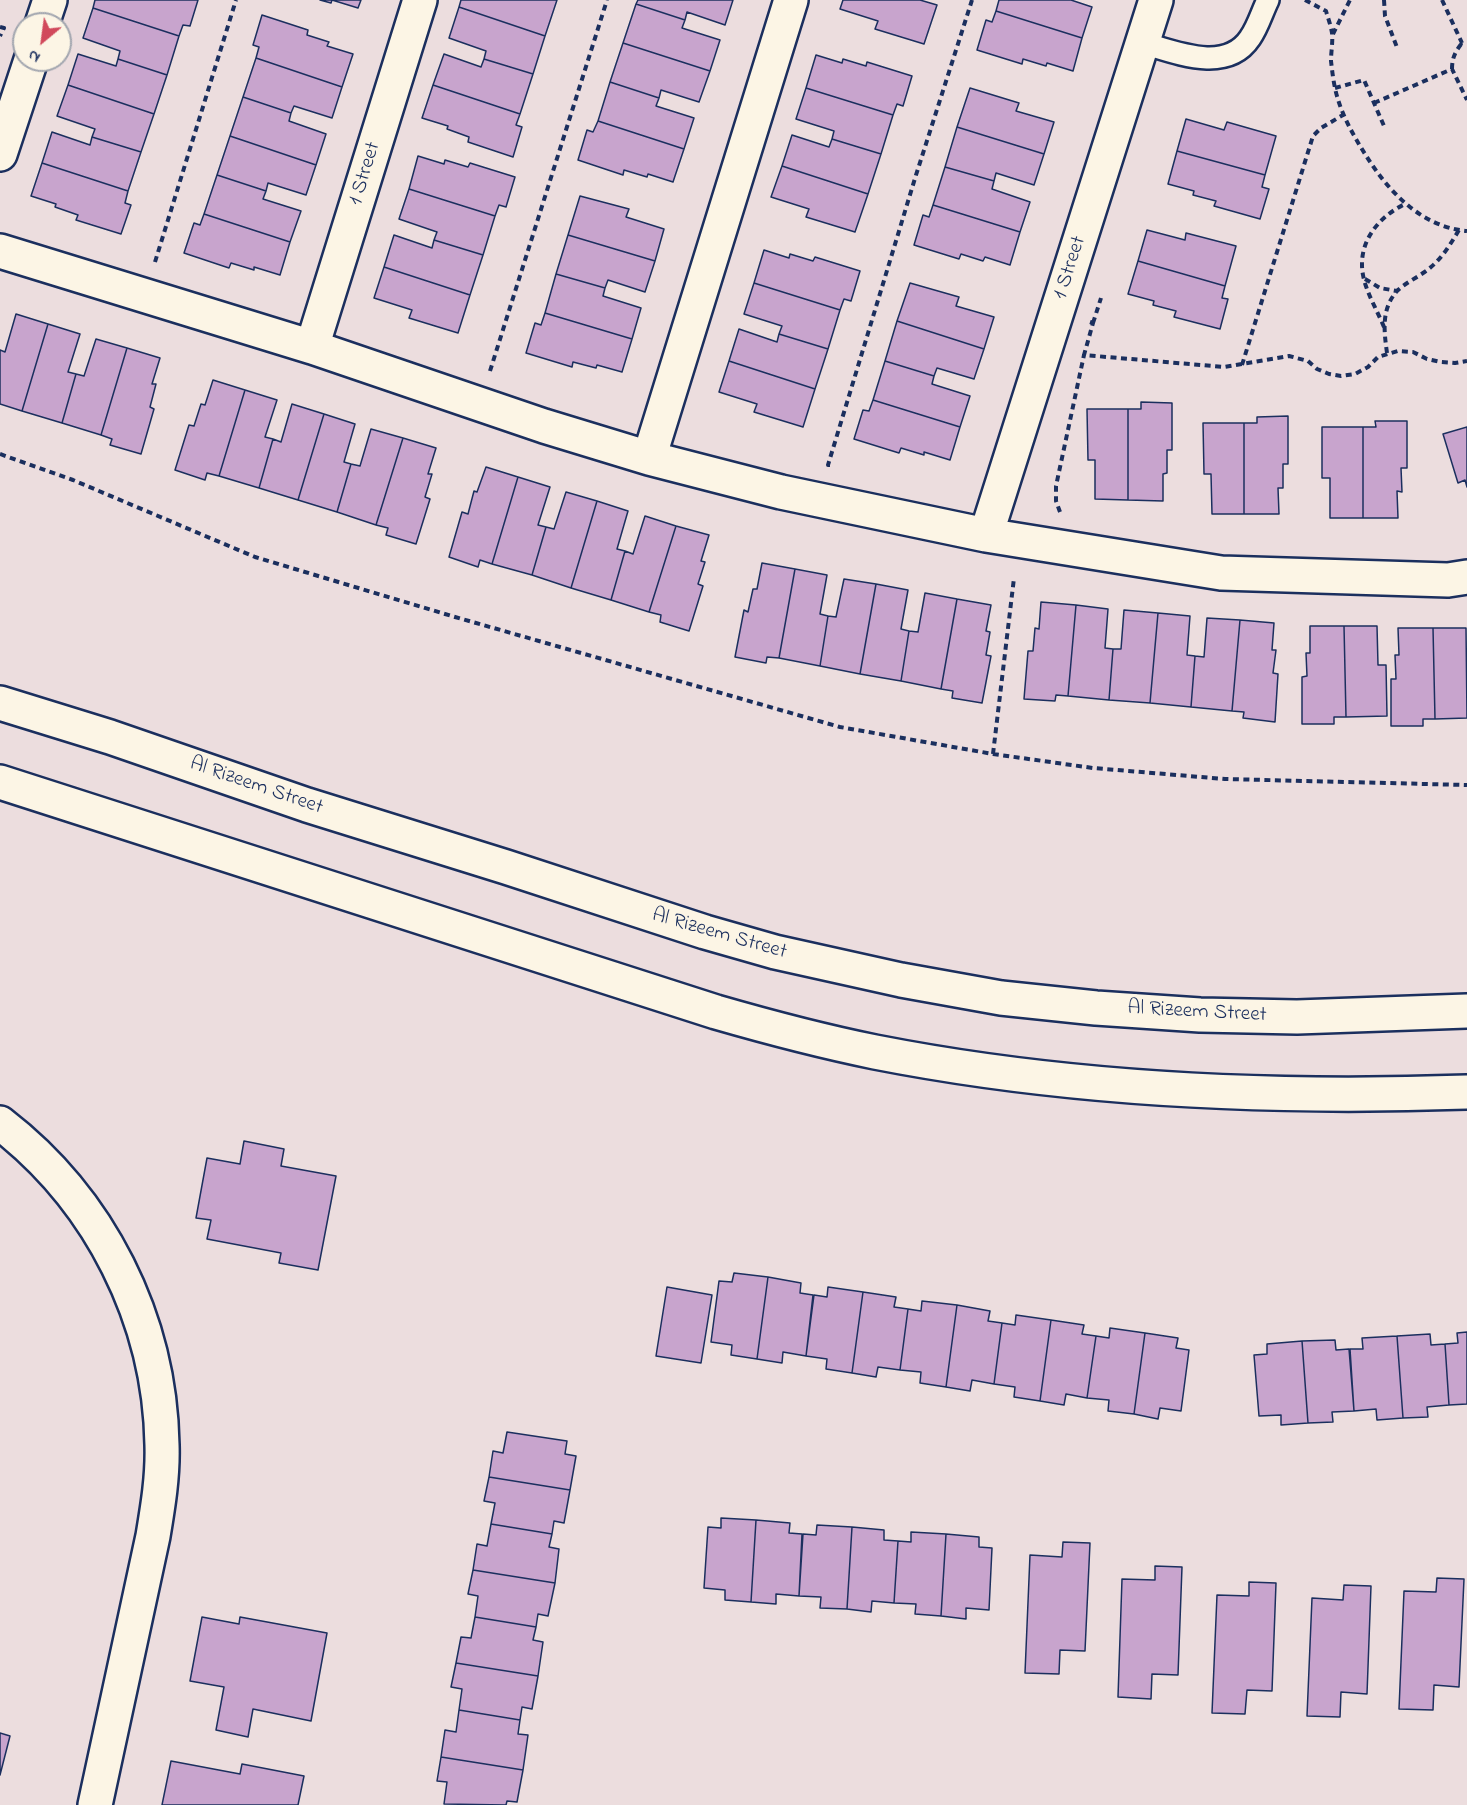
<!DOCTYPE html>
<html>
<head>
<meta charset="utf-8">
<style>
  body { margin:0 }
  #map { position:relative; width:1467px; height:1805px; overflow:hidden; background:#ecddde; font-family:"Indie Flower",sans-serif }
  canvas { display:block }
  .north { position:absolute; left:12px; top:12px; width:60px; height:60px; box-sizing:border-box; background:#fcf5e5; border:2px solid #a2a6af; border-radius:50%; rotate:209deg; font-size:16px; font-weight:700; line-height:24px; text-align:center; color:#1b2f5e }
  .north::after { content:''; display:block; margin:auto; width:21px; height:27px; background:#d1495b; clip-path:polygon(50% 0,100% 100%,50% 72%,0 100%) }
</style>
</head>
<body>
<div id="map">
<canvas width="1467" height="1805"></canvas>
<div class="north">N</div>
</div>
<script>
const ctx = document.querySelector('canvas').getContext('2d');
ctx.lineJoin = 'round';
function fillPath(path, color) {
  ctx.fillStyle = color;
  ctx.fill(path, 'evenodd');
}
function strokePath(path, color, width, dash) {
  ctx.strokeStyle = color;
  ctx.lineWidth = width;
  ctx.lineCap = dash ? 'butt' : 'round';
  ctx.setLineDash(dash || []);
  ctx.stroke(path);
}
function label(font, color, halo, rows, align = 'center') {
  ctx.font = font + ' "Indie Flower",sans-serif';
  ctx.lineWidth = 6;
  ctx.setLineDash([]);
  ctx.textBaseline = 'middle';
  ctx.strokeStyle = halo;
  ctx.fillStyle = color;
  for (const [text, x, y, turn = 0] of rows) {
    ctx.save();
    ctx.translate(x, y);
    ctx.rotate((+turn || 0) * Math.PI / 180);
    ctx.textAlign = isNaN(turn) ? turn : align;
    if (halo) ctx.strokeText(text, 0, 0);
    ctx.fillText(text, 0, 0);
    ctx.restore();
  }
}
const building = new Path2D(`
  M95,0H198L190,26L183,25L179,36L93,8Z
  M320,0H361L358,8L332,0L331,3Z
  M461,0H557L545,36L459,7Z
  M638,0H733L725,25L687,12L685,20L636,4Z
  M843,0H920L937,5L924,44L875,29L878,21L840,9Z
  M999,0H1071L1092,7L1082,38L996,11Z
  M636,4L685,20L682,28L720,40L710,71L623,43Z
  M459,7L545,36L533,74L484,59L486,51L449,38Z
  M93,8L179,36L167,75L118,59L120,51L83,38Z
  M996,11L1082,38L1073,71L1047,63L1046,66L1023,59L1022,64L977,50L986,20L992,22Z
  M262,15L308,30L307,35L329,42L327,46L353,54L342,87L256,58L259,47L253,45Z
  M623,43L710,71L699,102L661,90L659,98L610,82Z
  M78,54L116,66L118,59L167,75L154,114L68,85Z
  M444,54L481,67L484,59L533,74L520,114L433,85Z
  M816,55L842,63L843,59L866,66L867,62L912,76L903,106L897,104L893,115L806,88Z
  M256,58L342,87L332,118L294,106L291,113L243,97Z
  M610,82L659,98L656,106L694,118L684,149L598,121Z
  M68,85L154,114L141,152L92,137L95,129L57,116Z
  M433,85L520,114L516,125L522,127L513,157L468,142L469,137L447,129L448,126L422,118Z
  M806,88L893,115L881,154L832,139L834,131L796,119Z
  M970,88L1019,103L1016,111L1054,122L1044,154L957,127Z
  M243,97L291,113L289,121L326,134L316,165L230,136Z
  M1186,119L1224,130L1227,122L1276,136L1265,175L1177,151Z
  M598,121L684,149L673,182L648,174L647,177L624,170L623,175L578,160L587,130L593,132Z
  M957,127L1044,154L1034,185L996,173L994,181L945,167Z
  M52,132L90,145L92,137L141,152L128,191L42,163Z
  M792,135L829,147L832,139L881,154L868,194L782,166Z
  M230,136L316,165L306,195L268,183L266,191L217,175Z
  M1177,151L1265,175L1262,187L1269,189L1260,219L1214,206L1216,201L1193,195L1194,191L1168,184Z
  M418,156L444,164L445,160L468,167L470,163L515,177L506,207L499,205L495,216L409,189Z
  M42,163L128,191L125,203L131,205L121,234L76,220L78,215L55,207L56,204L31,196Z
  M782,166L868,194L855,232L806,217L809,209L771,197Z
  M945,167L994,181L992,189L1030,202L1020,232L933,205Z
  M217,175L266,191L263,199L301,211L290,242L204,214Z
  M409,189L495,216L483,255L434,240L437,232L399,219Z
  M580,196L629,209L626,217L664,229L655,261L568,235Z
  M933,205L1020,232L1010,265L985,257L983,261L961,254L959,259L914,245L923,215L929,217Z
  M204,214L290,242L280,275L254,267V270L231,263L229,268L184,253L194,223L200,225Z
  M1147,230L1185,240L1186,233L1236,246L1225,286L1138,261Z
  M394,235L432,248L434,240L483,255L470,295L384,267Z
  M568,235L655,261L645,292L608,280L605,288L556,274Z
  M764,250L789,258L790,254L813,261L815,257L860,271L851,301L844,299L840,310L754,283Z
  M1138,261L1225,286L1222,298L1228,299L1220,329L1174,317L1176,311L1153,305L1154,301L1128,294Z
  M384,267L470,295L458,333L409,318L412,310L374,298Z
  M556,274L605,288L603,296L641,308L632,339L545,313Z
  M754,283L840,310L828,349L779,334L782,326L744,314Z
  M910,283L959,297L956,306L994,317L984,349L897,321Z
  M545,313L632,339L622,372L597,365L596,368L573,362L572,367L526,353L535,323L541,325Z
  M16,314L48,324L22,411L0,404V350L5,352Z
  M897,321L984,349L974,379L937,368L934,376L885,361Z
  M48,324L80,334L68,372L76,374L62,423L22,411Z
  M739,329L777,342L779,334L828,349L815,389L729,361Z
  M96,339L127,348L101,435L62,423L76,374L84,376Z
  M127,348L160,358L152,384H156L150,407L154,409L141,454L110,445L112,439L101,435Z
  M729,361L815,389L803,427L754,412L757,404L719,392Z
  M885,361L934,376L932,384L970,396L960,427L873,400Z
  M213,380L245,390L219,476L207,473L205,480L175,470L189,425L194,426L201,404L205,405Z
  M245,390L277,400L265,437L273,439L259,488L219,476Z
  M873,400L960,427L950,460L924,452V455L901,448L899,453L854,439L863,410L869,411Z
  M1141,402L1172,403V450H1167V473L1163,474V501L1128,500V409H1141Z
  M292,404L324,414L298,500L259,488L273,439L281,442Z
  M1087,409H1128V500L1095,499V460H1088Z
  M324,414L355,424L344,462L351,464L337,512L298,500Z
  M1288,416V464H1283V488H1278L1279,514H1244V423H1257V417Z
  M1375,421H1407V468H1401L1402,492L1397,491L1398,518H1363V427H1376Z
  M1203,423H1244V514H1212L1211,474H1204Z
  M1322,427H1363V518H1330V478H1322Z
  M1467,427V487L1465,480L1458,483L1443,434Z
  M371,429L403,438L376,525L337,512L351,464L360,466Z
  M403,438L436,448L428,474H432L425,497L430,499L416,544L386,535L388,528L376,525Z
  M486,467L518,477L492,564L480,560L478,567L449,557L462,512L468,514L474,491L477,492Z
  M518,477L550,487L538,525L546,527L532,575L492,564Z
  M566,492L597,501L571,588L532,575L546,527L554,529Z
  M597,501L628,511L617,549L625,551L611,600L571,588Z
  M645,516L676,526L649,612L611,600L625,551L633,554Z
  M676,526L709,535L701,561L705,562L698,584L703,586L689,631L660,622L661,615L649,612Z
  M762,563L795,569L779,658L767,657L766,663L735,657L744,610L748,612L753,589H757Z
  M795,569L827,575L820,614L828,616L820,666L779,658Z
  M844,579L876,584L860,674L820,666L828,616L836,617Z
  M876,584L908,590L901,629L909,631L901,681L860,674Z
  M925,593L957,599L941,689L901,681L909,631L918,632Z
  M957,599L991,605L986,631L990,632L986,655L991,656L982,703L952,698L953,691L941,689Z
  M1041,602L1076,605L1068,696L1056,695L1055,701L1024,699L1028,651H1033L1035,628L1039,629Z
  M1076,605L1108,609L1105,648L1113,649L1109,700L1068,696Z
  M1124,610L1158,613L1150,703L1109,700L1113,649H1121Z
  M1158,613L1190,616L1187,655L1195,656L1191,707L1150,703Z
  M1207,618L1240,620L1232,711L1191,707L1195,656L1204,657Z
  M1240,620L1274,623L1272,650H1276L1273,673L1278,674L1275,722L1243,718L1244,712L1232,711Z
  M1310,626H1344L1346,717H1334V724H1302V677L1307,676L1306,653H1310Z
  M1344,626H1377L1378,665H1386L1387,716L1346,717Z
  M1398,628H1433L1435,719H1423V726H1391V679H1396L1395,655H1399Z
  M1433,628H1466L1467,718L1435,719Z
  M244,1141L284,1149L281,1166L336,1176L318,1270L279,1263L281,1253L207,1239L211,1220L196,1218L207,1158L240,1164Z
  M734,1273L768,1277L757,1359L731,1355L732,1345L711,1342L719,1281L732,1282Z
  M768,1277L801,1283L800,1293L813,1295L806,1356L783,1352L782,1363L757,1359Z
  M667,1287L712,1295L701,1363L656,1356Z
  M828,1287L863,1292L852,1373L826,1369L827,1359L806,1356L814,1295L827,1297Z
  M863,1292L896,1297L894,1307L908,1309L900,1370L878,1367L876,1377L852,1373Z
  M922,1301L957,1305L946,1387L920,1383L921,1372L900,1370L908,1309L921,1311Z
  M957,1305L990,1311L988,1321L1002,1323L994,1384L972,1380L970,1391L946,1387Z
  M1016,1315L1051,1320L1040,1401L1014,1397L1015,1387L994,1384L1002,1323L1015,1325Z
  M1051,1320L1084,1325L1082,1334L1096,1336L1087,1398L1066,1394L1064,1405L1040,1401Z
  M1110,1328L1145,1333L1134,1414L1108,1411L1109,1400L1087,1398L1096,1336L1109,1338Z
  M1467,1332V1404L1449,1405L1445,1344L1458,1343L1457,1333Z
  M1145,1333L1178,1338L1176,1348L1189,1350L1181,1411L1160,1408L1158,1419L1134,1414Z
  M1430,1334L1431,1345L1445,1344L1449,1405L1427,1407L1428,1417L1403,1418L1397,1336Z
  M1397,1336L1403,1418L1377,1420L1376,1409L1354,1411L1350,1349H1363L1362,1338Z
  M1335,1340L1336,1350L1349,1349L1354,1411L1332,1412L1333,1422L1308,1423L1302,1341Z
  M1302,1341L1308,1423L1281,1425V1415L1259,1416L1254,1355L1267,1354V1344Z
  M507,1432L567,1441L565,1454L576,1456L570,1490L489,1477L493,1451L503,1453Z
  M489,1477L570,1490L564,1523L554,1521L552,1534L491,1524L495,1503L484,1501Z
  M721,1518L756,1520L751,1602L725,1600V1590L704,1588L708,1527L721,1528Z
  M756,1520L790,1523L789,1533L802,1534L799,1596L776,1594V1604L751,1602Z
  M491,1524L552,1534L549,1547L559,1549L555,1583L473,1570L477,1544L487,1546Z
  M817,1525L852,1527L847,1609L820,1608L821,1597L799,1596L803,1534L816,1535Z
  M852,1527L884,1530V1540L898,1541L894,1603L872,1601L871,1612L847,1609Z
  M911,1532L946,1534L941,1616L915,1614L916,1604L894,1603L898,1541L911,1542Z
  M946,1534L979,1537V1547L992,1548L989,1610L966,1608V1619L941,1616Z
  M1063,1542L1090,1543L1085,1651L1060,1650L1059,1674L1025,1673L1030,1555L1062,1557Z
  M1155,1566L1182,1567L1178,1675L1152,1674L1151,1699L1118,1697L1122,1579L1155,1580Z
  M473,1570L555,1583L548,1616L538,1614L536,1627L475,1617L478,1596L468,1594Z
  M1437,1578L1464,1579L1459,1687L1434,1685L1433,1710L1399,1709L1404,1591L1436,1592Z
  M1249,1582L1276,1583L1272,1691L1247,1690L1245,1714L1212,1713L1217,1595L1249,1596Z
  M1344,1585L1371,1586L1367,1694L1341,1692L1340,1717L1307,1716L1312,1598L1343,1600Z
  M202,1617L239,1624L240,1617L327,1633L311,1721L253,1709L248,1737L216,1730L224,1687L190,1681Z
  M475,1617L536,1627L533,1640L543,1642L538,1676L456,1663L461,1637L471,1638Z
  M456,1663L538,1676L532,1709L522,1707L520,1720L459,1710L462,1689L451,1687Z
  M459,1710L520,1720L518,1734L528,1735L523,1770L441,1757L445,1730L456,1732Z
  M0,1733L10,1736L0,1775Z
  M441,1757L523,1770L517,1802L507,1801L506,1805L444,1804L447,1782L437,1781Z
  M171,1761L240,1774L242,1764L304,1776L298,1805H162Z`);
fillPath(building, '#c8a4cd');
strokePath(building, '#1b2f5e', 1.5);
const lane = new Path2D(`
  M1143,43C1175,52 1226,74 1250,38C1258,27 1262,12 1268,0`);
const street = new Path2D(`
  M42,24L50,0
  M0,154L31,60
  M0,251L312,347L544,426L649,458L781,492L986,535L1221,573L1448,580L1467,577
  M312,347L420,0
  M649,458L791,0
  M986,535L1156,0
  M0,1123C100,1200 160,1319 162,1445C163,1476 158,1506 153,1536L95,1805`);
const secondary = new Path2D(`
  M0,703L110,737L307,805L506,867L705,932L775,952L901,980L1001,998L1096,1008L1200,1015L1297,1017L1467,1011
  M0,782L716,1012C768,1027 821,1041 875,1052C1069,1090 1269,1099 1467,1092`);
strokePath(lane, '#1b2f5e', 26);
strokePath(street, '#1b2f5e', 38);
strokePath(secondary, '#1b2f5e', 38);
strokePath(new Path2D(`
  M1305,0L1326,11C1328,18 1331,26 1332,33C1333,42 1331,52 1331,61C1332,69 1333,79 1335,88C1340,112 1352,133 1365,154C1388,191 1421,227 1467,231
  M1384,0L1385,16L1398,50
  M1442,0L1462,43L1467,42
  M0,27L4,28L0,36
  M1333,34L1350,0
  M1452,69C1452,58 1455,52 1462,43
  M1335,88L1364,80L1384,126
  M1374,103L1452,69L1467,100
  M155,262L236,0
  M1365,279L1380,288L1397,291
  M1090,322L1093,323L1084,355L1224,367L1289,356L1308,361L1317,369L1329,374L1341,376L1355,374L1368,367L1378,357L1398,351L1413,352L1427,359L1441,362L1455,363L1467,361
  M1093,323L1101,298
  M1384,327C1377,310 1366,292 1363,275C1357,243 1378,217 1405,204
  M1387,353C1384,331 1381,309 1397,291C1406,282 1421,276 1431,267C1443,257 1451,243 1459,230
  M1242,365L1313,136L1321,128L1343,115
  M490,371L607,0
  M0,454L73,480L255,557L455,617L840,727L993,754L1093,768L1225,779L1467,785
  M830,465H828L916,175L972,0
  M1060,512L1056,501V486L1084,355
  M993,754L1014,578`), '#1b2f5e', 4, [6, 4.5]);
strokePath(lane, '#fcf5e5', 21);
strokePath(street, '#fcf5e5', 33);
strokePath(secondary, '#fcf5e5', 33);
label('21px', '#1b2f5e', '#fcf5e5', [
  ["1 Street",366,174,-73],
  ["1 Street",1071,268,-72],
  ["Al Rizeem Street",256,787,19],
  ["Al Rizeem Street",719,935,16],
  ["Al Rizeem Street",1197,1013,3]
]);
</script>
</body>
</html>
